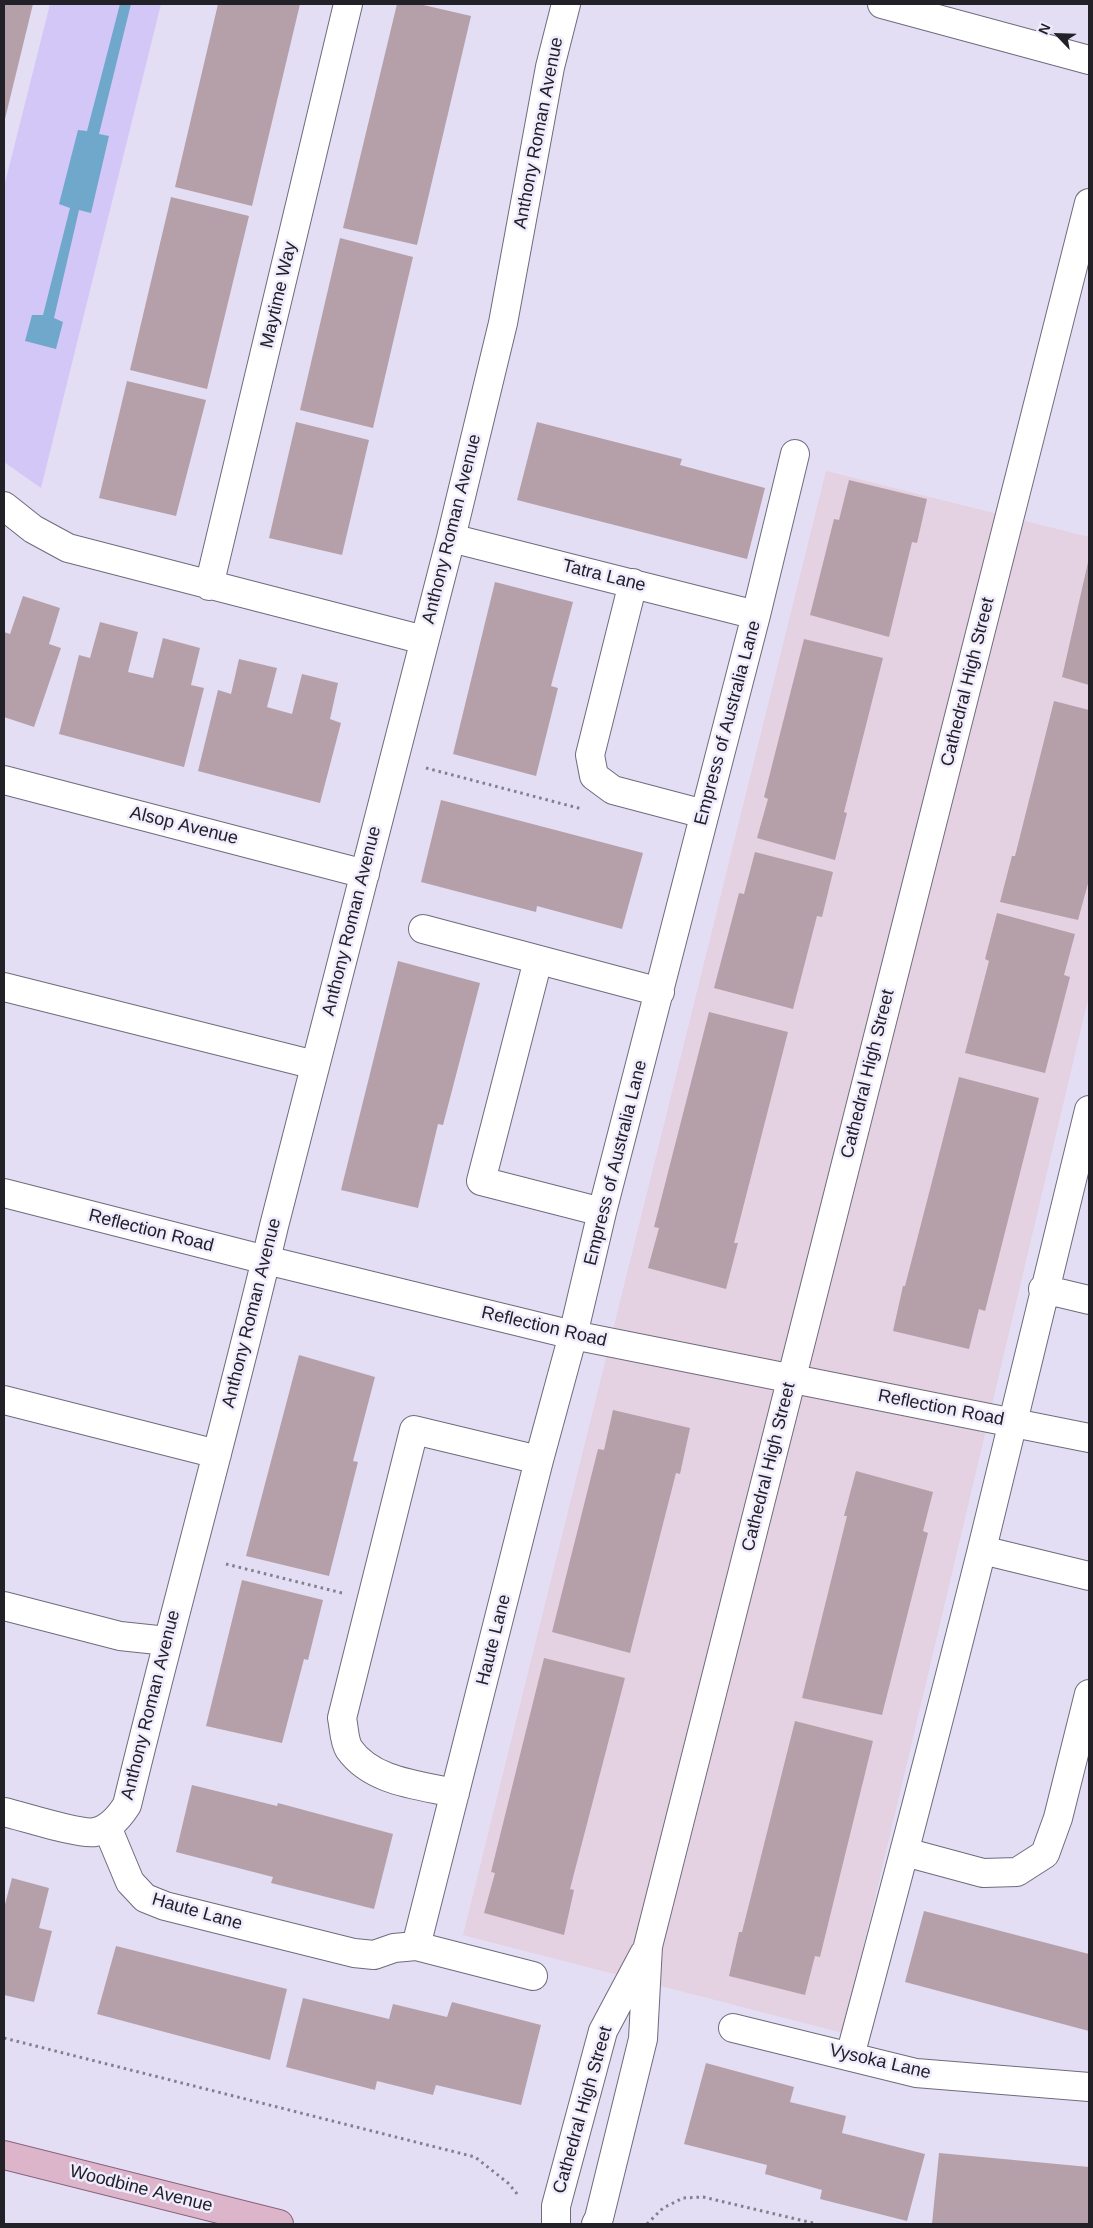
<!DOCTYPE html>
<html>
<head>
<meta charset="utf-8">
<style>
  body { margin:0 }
  #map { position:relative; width:1093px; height:2228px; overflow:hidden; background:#e3def3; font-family:Arial,sans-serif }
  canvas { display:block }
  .frame { position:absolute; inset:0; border:5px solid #222128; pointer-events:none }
  .north { position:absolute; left:1033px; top:10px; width:50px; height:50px; -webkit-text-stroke:4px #f0ecfd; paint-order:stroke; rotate:294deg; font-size:14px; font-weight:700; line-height:20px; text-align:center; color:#222128 }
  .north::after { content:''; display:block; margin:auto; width:18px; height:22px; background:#222128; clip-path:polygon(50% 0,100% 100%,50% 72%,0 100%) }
</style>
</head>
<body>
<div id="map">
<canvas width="1093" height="2228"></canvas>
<div class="frame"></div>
<div class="north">N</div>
</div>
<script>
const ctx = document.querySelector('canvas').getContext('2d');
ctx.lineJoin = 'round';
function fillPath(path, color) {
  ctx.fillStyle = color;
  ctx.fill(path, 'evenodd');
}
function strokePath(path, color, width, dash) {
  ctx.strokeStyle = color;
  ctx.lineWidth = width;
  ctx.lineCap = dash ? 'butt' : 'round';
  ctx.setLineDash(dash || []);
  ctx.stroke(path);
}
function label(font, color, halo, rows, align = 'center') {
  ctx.font = font + ' Arial,sans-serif';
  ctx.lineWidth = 5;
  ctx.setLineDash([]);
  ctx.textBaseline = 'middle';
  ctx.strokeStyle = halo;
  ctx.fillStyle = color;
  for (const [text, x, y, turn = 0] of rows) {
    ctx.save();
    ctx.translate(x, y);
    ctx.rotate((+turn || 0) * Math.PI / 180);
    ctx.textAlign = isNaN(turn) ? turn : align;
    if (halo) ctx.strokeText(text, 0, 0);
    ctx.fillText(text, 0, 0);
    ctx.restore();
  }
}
fillPath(new Path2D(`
  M826,471L1089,537V995L843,2033L463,1935Z`), '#e4d1e2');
fillPath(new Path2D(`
  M50,4H161L41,488L4,462V187Z`), '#d2c7f6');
fillPath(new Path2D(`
  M120,4H131L99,134L109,136L91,213L79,210L54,318L63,322L56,349L25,341L32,315H43L70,208L59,204L78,130L87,131Z`), '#70a8cc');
fillPath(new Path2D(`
  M4,4H33L4,123Z
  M218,4H300L252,206L175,187Z
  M397,4H419L471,16L417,245L343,228Z
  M171,197L249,216L207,389L130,370Z
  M340,238L413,257L373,428L300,410Z
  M127,381L206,400L176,516L99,498Z
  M296,422L369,440L342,555L269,538Z
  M537,422L682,459L680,465L765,488L747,559L517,500Z
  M849,480L927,499L917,543L912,542L889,637L810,615L834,519L839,520Z
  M1089,558V685L1062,677Z
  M495,582L573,602L551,686L558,688L536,776L453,754Z
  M23,596L60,608L49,644L61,648L34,727L4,717V632L10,634Z
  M100,622L138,632L128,672L153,678L163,638L200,648L191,685L204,688L184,767L59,734L79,655L90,658Z
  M804,639L883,658L844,812L847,813L835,860L757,838L768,799L764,797Z
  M239,659L277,668L267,707L292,714L302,674L338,683L330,719L341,723L320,803L198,771L218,690L231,694Z
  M1054,701L1089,710V880L1078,920L1000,902L1012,856H1015Z
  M441,800L643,853L622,929L537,906L536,912L421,882Z
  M755,852L833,872L822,917L817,916L793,1009L714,988L739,893L744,894Z
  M997,913L1075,934L1064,975L1070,977L1045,1073L965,1053L989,961L985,959Z
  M398,961L480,983L443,1125L438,1124L418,1208L341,1190Z
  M709,1012L788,1032L734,1243H738L726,1289L648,1268L659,1228L654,1227Z
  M959,1077L1039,1098L985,1311L979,1309L969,1349L893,1331L903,1286H905Z
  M299,1355L375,1377L353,1461L358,1462L329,1576L246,1556Z
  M613,1410L690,1428L680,1474L676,1473L630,1653L552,1632L598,1449L604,1450Z
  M856,1471L933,1492L923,1531L928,1533L882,1715L802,1698L847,1516H844Z
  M242,1580L323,1600L308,1660L304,1659L282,1743L206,1726Z
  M544,1658L625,1678L570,1889L574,1890L564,1935L484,1913L495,1873L491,1872Z
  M795,1721L873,1741L820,1957L815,1956L805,1995L729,1976L739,1932H742Z
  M192,1785L277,1806L278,1803L393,1834L374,1909L271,1883L273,1877L176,1852Z
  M12,1878L49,1888L39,1928L52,1931L34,2002L4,1995V1908Z
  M924,1911L1089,1954V2031L905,1982Z
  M116,1946L287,1989L270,2060L97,2014Z
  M303,1998L389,2019L393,2004L447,2017L452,2002L541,2025L521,2105L436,2085L433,2095L377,2081L375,2090L286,2067Z
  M706,2063L794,2087L790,2102L846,2116L842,2133L925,2154L907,2221L820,2199L822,2190L765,2174L767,2165L684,2144Z
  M939,2153L1089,2167V2224H932Z`), '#b5a0aa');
const minor = new Path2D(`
  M882,4L1089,60
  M4,506L33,529L68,548L424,640
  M451,538L756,615
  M633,583L590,755L594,776L613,790L704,814
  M209,586L348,4
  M4,780L365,874
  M423,929L660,992
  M538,960L481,1181L602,1212
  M4,987L315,1065
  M4,1193L266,1260L573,1335L1089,1438
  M1043,1289L1089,1300
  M4,1400L217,1454
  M982,1550L1089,1576
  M4,1606L120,1636L167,1641
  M455,1793C419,1785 372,1782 349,1749C344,1741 344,1727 342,1718L414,1430L539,1460
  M4,1812C22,1816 80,1835 95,1832C110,1829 120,1816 127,1805C174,1611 228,1420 274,1226L451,538L503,323L550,67L566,4
  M107,1827L130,1882L145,1898L165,1906L354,1953L374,1955L394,1948L416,1946L533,1976
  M905,1852L983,1873L1017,1872L1045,1854L1058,1818L1089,1694
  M416,1946L539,1460L573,1335L602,1212L756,615L795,454
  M733,2028L916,2073L1089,2087
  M850,2056C895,1888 939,1721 981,1553C1018,1405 1052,1257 1089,1110
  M556,2224V2206L603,2031L644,1954
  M596,2224L599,2218L643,2039L648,1946L1089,203`);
const major = new Path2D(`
  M4,2155L279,2224`);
strokePath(minor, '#6f6b7d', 30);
strokePath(major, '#8b617c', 30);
strokePath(new Path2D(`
  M426,768L582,809
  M226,1564L342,1593
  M4,2038L475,2157L508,2183L518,2195
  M647,2224L663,2208L683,2198L703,2197L817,2224`), '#827f8d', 3, [2.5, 4]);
strokePath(minor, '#fff', 28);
strokePath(major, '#dcb5cb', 28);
label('18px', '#222128', '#f0ecfd', [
  ["Anthony Roman Avenue",539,133,-79],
  ["Maytime Way",279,295,-77],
  ["Anthony Roman Avenue",452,529,-76],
  ["Tatra Lane",604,576,14],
  ["Cathedral High Street",968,682,-76],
  ["Empress of Australia Lane",728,723,-75],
  ["Alsop Avenue",184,826,14],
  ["Anthony Roman Avenue",352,921,-76],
  ["Cathedral High Street",868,1074,-76],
  ["Empress of Australia Lane",616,1163,-76],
  ["Reflection Road",151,1231,14],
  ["Anthony Roman Avenue",252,1313,-76],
  ["Reflection Road",544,1327,13],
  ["Reflection Road",941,1408,11],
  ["Cathedral High Street",769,1467,-76],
  ["Haute Lane",494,1640,-76],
  ["Anthony Roman Avenue",151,1705,-76],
  ["Haute Lane",197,1912,16],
  ["Vysoka Lane",880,2062,13],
  ["Cathedral High Street",583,2110,-74],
  ["Woodbine Avenue",141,2189,14]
]);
</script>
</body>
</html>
